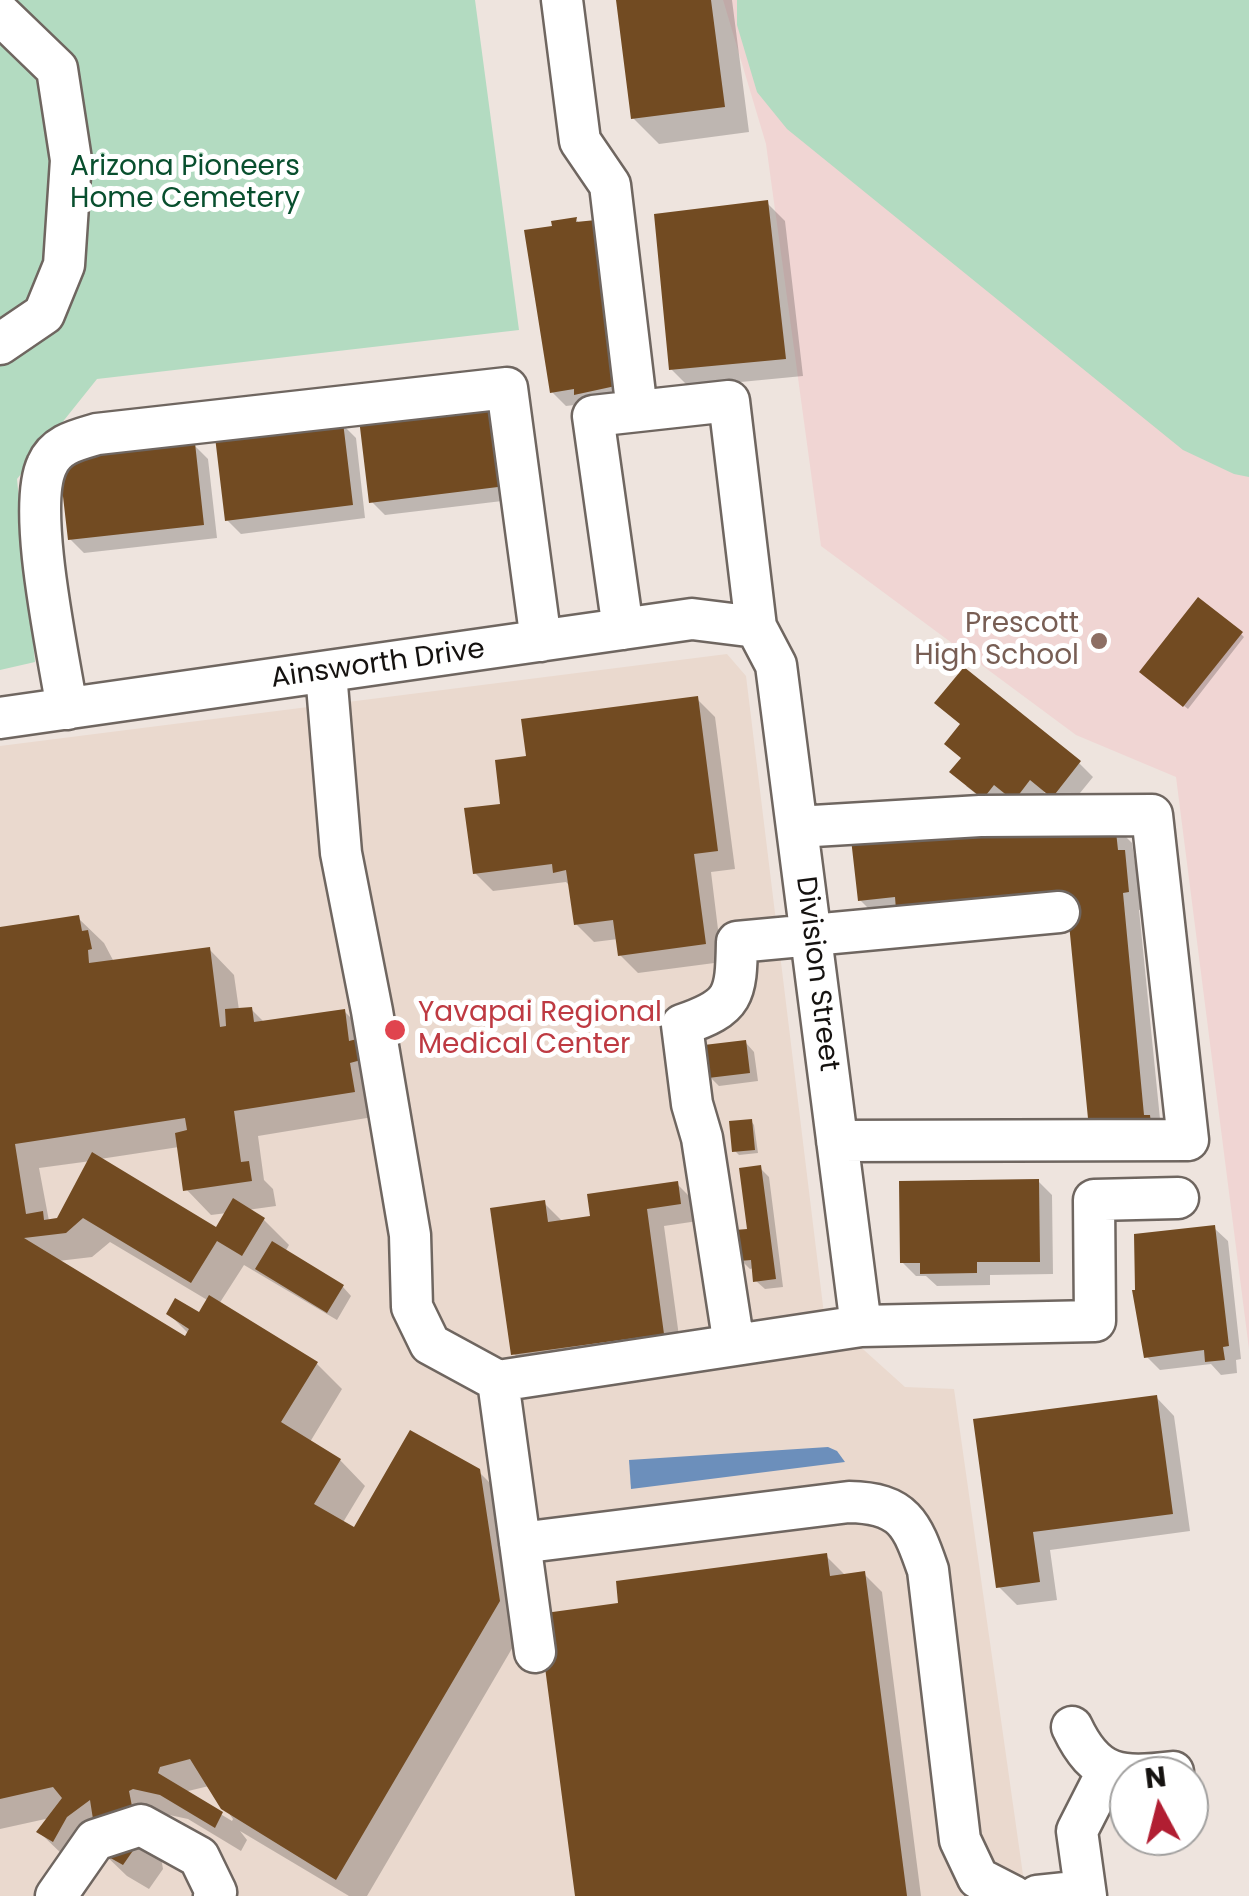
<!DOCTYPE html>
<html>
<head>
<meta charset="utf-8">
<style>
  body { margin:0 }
  #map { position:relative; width:1249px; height:1896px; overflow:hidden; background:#eee4de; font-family:Poppins,sans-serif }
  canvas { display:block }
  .north { position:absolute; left:1109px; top:1756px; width:100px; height:100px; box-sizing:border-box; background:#fff; border:2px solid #a1a09f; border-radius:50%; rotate:353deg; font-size:28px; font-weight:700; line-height:40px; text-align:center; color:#151210 }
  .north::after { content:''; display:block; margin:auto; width:35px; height:45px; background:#b11e32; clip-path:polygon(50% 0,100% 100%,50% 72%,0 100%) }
</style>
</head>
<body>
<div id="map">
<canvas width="1249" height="1896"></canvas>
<div class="north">N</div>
</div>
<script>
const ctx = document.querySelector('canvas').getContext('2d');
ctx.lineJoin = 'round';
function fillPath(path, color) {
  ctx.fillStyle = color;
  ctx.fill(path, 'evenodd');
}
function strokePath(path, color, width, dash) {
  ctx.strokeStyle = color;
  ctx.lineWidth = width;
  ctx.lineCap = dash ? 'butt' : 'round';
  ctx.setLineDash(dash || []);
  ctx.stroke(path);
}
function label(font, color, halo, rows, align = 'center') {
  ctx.font = font + ' Poppins,sans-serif';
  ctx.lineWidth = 10;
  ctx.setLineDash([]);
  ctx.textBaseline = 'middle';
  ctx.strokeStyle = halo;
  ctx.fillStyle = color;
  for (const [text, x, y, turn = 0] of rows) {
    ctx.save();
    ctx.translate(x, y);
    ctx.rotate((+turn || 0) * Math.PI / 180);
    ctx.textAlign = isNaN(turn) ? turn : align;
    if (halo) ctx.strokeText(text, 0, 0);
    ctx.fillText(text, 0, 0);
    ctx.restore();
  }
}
fillPath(new Path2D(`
  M727,654L746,676L824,1314L905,1387L954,1389L1026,1896H0V746Z`), '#ead9ce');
fillPath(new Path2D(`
  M723,0H1249V1349L1176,777L1076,735L821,546L766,144Z`), '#f0d5d3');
fillPath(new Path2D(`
  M0,0H475L519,330L97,379L17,479L35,662L0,670Z
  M737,0H1249V477L1234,474L1183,450L787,129L757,92L737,25Z`), '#b3dbc1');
fillPath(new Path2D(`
  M828,1447L837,1451L845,1462L631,1489L629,1460Z`), '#6c8fbb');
fillPath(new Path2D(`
  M618,0H732L749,132L659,144L633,118Z
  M767,203L785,221L803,376L689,387L671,369Z
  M576,220L581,224L632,398L566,406L552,392L555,228Z
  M509,419L519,499L385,515L372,502Z
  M342,424L356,438L365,518L241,534L227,520Z
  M194,445L208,459L217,538L84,553L70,539Z
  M1241,634L1244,637L1188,709L1146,675Z
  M697,699L715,717L735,869L711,872L722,962L638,973L620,955L618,939L594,942L576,924L571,887L566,882L493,891L475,873L503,806L529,758Z
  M1079,763L1093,777L1067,809L1045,792L1028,813L998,811L966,786Z
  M1114,825L1132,843L1135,863L1142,870L1146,909L1139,910L1161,1129L1111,1156L1070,912L878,918L860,900Z
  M78,918L104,943L114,962L209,949L234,975L239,1010L251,1009L265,1023L344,1011L370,1037L379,1116L258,1136L264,1180L273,1189L276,1206L247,1210L264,1220L289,1245L285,1252L343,1287L351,1296L337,1320L244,1265L219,1304L317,1364L342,1389L310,1442L340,1460L365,1486L342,1524L355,1531L478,1471L504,1497L524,1628L367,1896H349L240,1831L247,1840L241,1851L188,1819L160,1813L154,1817L163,1869L149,1889L127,1876L100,1850L65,1857L39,1832L50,1818L0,1829V929ZM179,1147L186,1189L211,1215L227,1213L216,1231L100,1159ZM91,1161L59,1220L49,1221L39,1168ZM110,1242L209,1301L200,1316L169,1314L189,1334L185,1339L58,1261L92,1257ZM209,1786L233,1819L232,1821L184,1792Z
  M746,1043L754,1052L758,1081L719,1086L710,1077Z
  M751,1121L754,1125L758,1153L739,1155L735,1151Z
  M760,1168L769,1177L783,1287L765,1289L756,1281L754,1268L750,1269L741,1260L750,1231Z
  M1038,1181L1052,1195L1053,1274L990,1275V1285L937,1286L926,1276H916L902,1262Z
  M677,1184L695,1202L698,1221L664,1226L681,1351L532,1372L514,1354L544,1203L563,1222L593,1218Z
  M1214,1228L1228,1241L1241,1359L1236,1360L1237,1373L1221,1375L1211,1364L1160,1370L1147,1357L1138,1292Z
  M1156,1397L1174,1416L1190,1531L1050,1550L1057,1600L1017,1605L999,1587L976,1421Z
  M826,1556L844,1574H864L882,1592L921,1896H578L621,1606Z`), '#0003');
fillPath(new Path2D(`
  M616,0H711L725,107L631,119Z
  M768,200L786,359L669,370L654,214Z
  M577,217L576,222L596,220L620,385L574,395V389L550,393L524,230L552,226L551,221Z
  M496,403L506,486L369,503L359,419Z
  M343,422L353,505L225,521L215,437Z
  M195,443L204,525L68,540L61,479L79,456Z
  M1198,597L1243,632L1183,707L1139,672Z
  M964,667L1081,761L1052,798L1030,780L1014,801L994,785L983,799L949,772L961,758L944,744L960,724L934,703Z
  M698,696L718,851L694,854L706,944L618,956L613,920L574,925L566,870L553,873L552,864L473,874L464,808L500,804L495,760L526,756L521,719Z
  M1115,822L1118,850H1125L1129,892L1123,893L1144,1115H1150L1152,1132L1090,1139L1066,893L896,910L895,897L858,901L851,839Z
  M79,915L82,931L88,930L92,949L88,950L89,963L210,947L220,1027L226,1026L225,1009L252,1007L254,1022L345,1009L349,1041L357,1039L361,1060L350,1063L355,1092L234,1111L241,1162L249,1161L252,1181L183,1191L175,1133L187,1130L185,1118L15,1144L26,1214L43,1211L44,1220L57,1218L92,1152L216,1227L233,1198L265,1218L242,1256L217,1241L191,1283L83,1218L66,1233L24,1238L185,1336L189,1329L166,1314L175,1298L199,1312L209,1295L318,1362L281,1422L341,1459L314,1504L354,1527L410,1430L480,1469L500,1601L336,1880L221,1809L190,1759L160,1767L158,1773L223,1812L215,1828L160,1795L133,1789L129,1791L139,1842L123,1865L98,1851L90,1800L67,1817L53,1842L36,1832L62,1798L53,1787L0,1799V927Z
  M746,1040L750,1073L708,1078L704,1045Z
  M752,1119L755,1150L732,1152L729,1121Z
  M761,1165L776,1279L753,1282L751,1260L739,1261L735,1230L747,1229L739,1168Z
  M1039,1179L1040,1262H977V1273L920,1274V1263H900L899,1181Z
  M678,1181L681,1204L647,1209L664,1334L511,1355L490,1208L545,1200L548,1222L590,1216L587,1194Z
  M1215,1225L1229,1346L1223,1347L1225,1360L1205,1362L1204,1350L1144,1358L1132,1290H1135L1134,1234Z
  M272,1241L344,1285L327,1313L255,1269Z
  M1157,1395L1173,1514L1033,1532L1040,1582L996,1588L973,1419Z
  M827,1553L830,1576L865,1571L907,1896H575L538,1614L618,1603L616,1581Z`), '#724b22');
const minor = new Path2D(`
  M562,0L580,141L610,185L637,411
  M0,14L57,69L71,160L64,265L44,314L0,344
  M623,629L593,416L729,401L756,627L776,665L861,1326
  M326,673L341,853L372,1011L410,1235L412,1307L430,1344L498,1381L535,1652
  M67,709C59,656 26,509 47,465C56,444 77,440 97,434L507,388L541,641
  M0,718L692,619L756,627
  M797,827L980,816L1152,815L1188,1140L837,1141
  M734,1345L702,1138L692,1104L682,1025C735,1007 736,996 737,942L1059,912
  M498,1381L861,1326L1095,1321L1094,1200L1178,1198
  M520,1543L849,1502C904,1503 912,1524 928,1570L960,1840L978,1878L1013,1896
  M1072,1727C1096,1778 1121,1778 1173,1772
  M56,1896L95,1840L141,1825L199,1857L216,1892L214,1896
  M1037,1896L1085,1891
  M1086,1896L1077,1831L1107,1772`);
strokePath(minor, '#6f6660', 45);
strokePath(minor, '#fff', 40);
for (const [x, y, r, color] of [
  [1099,641,10,"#8d6e63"],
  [395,1030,12,"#e0444e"]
]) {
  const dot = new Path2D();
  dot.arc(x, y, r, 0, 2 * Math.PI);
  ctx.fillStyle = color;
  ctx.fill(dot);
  strokePath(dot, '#fff', 4);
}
label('28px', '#084f2e', '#fff', [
  ["Arizona Pioneers",185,168],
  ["Home Cemetery",185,200]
]);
label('28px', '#785e54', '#fff', [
  ["Prescott",1079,625],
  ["High School",1079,657]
], 'right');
label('28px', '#151210', '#fff', [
  ["Ainsworth Drive",378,665,-8],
  ["Division Street",816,974,83]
]);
label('28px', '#be3a42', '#fff', [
  ["Yavapai Regional",418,1014],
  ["Medical Center",418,1046]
], 'left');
</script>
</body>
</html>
